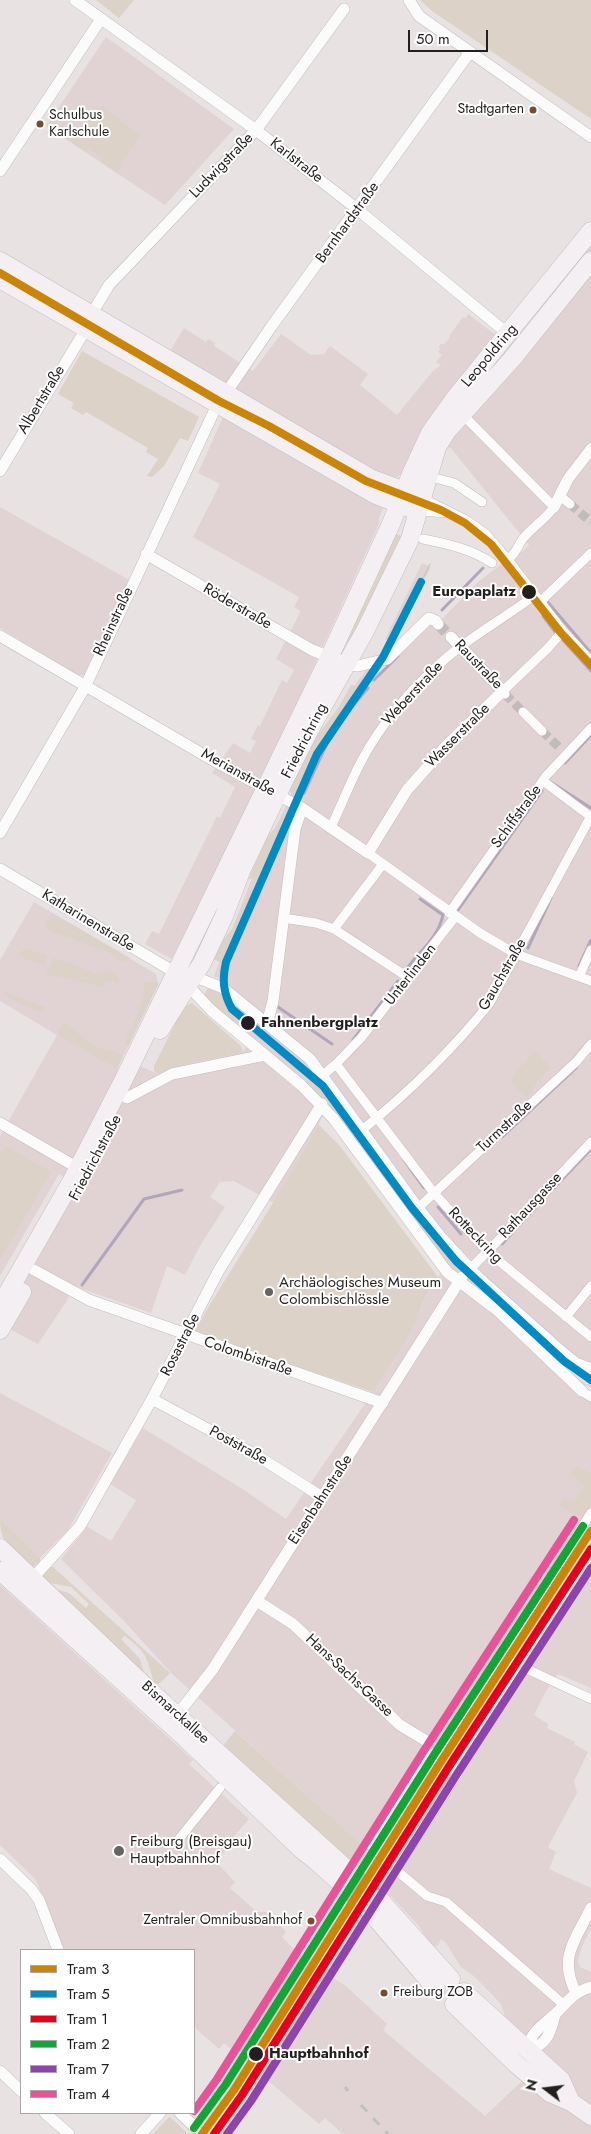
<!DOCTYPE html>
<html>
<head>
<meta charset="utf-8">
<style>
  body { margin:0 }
  #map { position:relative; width:591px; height:2134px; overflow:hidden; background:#e8e2e2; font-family:Jost,sans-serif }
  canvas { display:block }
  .legend { position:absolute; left:20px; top:1949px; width:175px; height:165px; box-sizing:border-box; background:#fff; border:1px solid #a7a5a5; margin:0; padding:6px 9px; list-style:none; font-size:15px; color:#231f1f }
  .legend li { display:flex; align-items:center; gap:10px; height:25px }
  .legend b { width:25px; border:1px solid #a7a5a5 }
  .north { position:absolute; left:521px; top:2064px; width:50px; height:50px; -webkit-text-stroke:4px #fff; paint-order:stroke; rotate:285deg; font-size:14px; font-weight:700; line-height:20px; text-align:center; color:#231f1f }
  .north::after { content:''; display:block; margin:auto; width:18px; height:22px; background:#231f1f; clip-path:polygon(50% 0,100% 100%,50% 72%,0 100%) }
  .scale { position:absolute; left:408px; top:30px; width:80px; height:22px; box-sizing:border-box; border:2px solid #231f1f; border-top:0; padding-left:6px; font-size:15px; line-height:18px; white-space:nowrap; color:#231f1f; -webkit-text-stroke:4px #fff; paint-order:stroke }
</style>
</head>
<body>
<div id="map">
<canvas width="591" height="2134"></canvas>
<ul class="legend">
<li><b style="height:6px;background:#cb8506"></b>Tram 3</li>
<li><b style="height:6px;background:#008bc5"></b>Tram 5</li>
<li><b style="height:6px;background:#e8001b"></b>Tram 1</li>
<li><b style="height:6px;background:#13a538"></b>Tram 2</li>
<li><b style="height:6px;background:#8e44ad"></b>Tram 7</li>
<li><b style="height:6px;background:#ea5297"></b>Tram 4</li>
</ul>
<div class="north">N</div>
<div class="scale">50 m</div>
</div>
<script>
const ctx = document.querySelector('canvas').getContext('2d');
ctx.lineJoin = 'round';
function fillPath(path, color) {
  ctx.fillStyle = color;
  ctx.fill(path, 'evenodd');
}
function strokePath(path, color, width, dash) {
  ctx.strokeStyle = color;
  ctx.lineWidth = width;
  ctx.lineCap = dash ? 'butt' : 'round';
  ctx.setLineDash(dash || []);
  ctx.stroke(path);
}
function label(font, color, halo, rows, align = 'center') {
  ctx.font = font + ' Jost,sans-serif';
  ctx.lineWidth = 4;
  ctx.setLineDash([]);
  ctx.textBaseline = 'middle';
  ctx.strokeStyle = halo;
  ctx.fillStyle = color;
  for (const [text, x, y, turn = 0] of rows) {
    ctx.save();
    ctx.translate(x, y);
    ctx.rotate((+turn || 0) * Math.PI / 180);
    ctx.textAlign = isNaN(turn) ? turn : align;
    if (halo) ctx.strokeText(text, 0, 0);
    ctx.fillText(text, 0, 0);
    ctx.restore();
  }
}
fillPath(new Path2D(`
  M106,37L234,129L165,205L46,126Z
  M591,243V1377L569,1362L565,1369L587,1385L591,1379V1388L587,1385L584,1389L591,1394V1688L558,1674L546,1691L534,1715L548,1724L547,1728L575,1742L574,1744L588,1752L574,1781L577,1793L548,1847L556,1852L549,1869L591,1888V1928L581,1949L578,1961L580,1967L591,1972V2134H343L325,2118L319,2124L224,2043L219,2049L194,2027V1950H64L36,1880L0,1845V1585L193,1760L189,1764L249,1819L230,1841L232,1843L216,1862L235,1882L230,1888L257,1912H268L286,1932L282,1937L300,1955L324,1969L326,1966L334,1973L336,1974L333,1978L346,1986L387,2024L383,2030L485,2116L524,2079L495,2051L513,2029L506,2020L501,2004L475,1977L461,1967L446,1943L441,1939L439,1944L433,1948L418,1925L380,1885L452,1771L432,1759L372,1854L170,1672L126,1623L61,1559L83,1532L86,1526L111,1541L136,1500L110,1484L143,1428L241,1488L286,1519L373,1392L420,1312L426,1295L446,1265L328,1107L274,1203L234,1181L220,1182L210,1197L225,1207L201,1244L185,1275L167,1266L151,1313L74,1286L66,1302L38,1344L0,1324V1321L51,1232V1228L53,1229L89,1164L87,1163L76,1184L59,1174L0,1276V1136L57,1035L0,1001V960L34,902L156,974L158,985L117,1069L131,1076L91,1156L92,1157L138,1065L158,1074L191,1063L242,1053L251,1040L219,1013L215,1001L214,990L225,996L226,982L214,976L252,878L291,795L290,789L316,737L367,669L383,665L376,677L427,624L442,619L478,582L517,552H522L529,545L450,447L442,452L437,433L503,350L501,347L442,422L432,436L417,468L396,477L379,518V524L267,768L172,959L145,944L152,931L159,934L217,816L220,818L235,787L212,773L233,743L250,753L256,741L251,739L258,725L260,726L282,680L287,683L294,670L276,659L301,611L294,607L299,597L193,537L220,484L198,473L227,408L284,437L289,427L170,351L184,328L206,342L208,339L215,343L214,346L253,371L281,334L311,355L324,354L330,346L368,374L360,385L397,415L433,371L441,365L436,362L442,355L438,352L440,350L439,347L441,344H444L450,338L449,336L463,317L466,318L468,314L505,342L515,332L518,340Z
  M0,507L131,581L85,675H77L0,628Z
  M422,563L431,567L392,644L385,639Z
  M0,1393L112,1453L68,1530L40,1558L0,1518Z`), '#e1d3d4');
fillPath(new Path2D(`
  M96,0H134L119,18Z
  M420,0H591V119L432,11Z
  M101,106L140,135L132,147L110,133L131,148L119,165L121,167L117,173L101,162L103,158L89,149L86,152L48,126L52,120L79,138Z
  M82,351L199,417L188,441L180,438L164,466L152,477L147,476L158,459L146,452L148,448L86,412L83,415L71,408L74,403L58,394Z
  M393,533L401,536L346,649L348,639L379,573Z
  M361,679L370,684C338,724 316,753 300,801L291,794L290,789L316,737L335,714L351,685L356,686Z
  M282,815L292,820L266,879L252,878L248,880L268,835L275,828Z
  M257,886L262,887L229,966L213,959L222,941L232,929L248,892Z
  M52,913L130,958L129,960L120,962L109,952L51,932L46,928V922Z
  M26,949L46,955L44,966L19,956L22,950Z
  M54,958L96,973L109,971L115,973L119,978L120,982L104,981V987L46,974Z
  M154,982H158V985L128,1046L125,1043L128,1031H131L143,998L144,983Z
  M208,988L225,996L241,1009L230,1023L204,995Z
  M6,992L45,1007L41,1013L3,995Z
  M192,1003L241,1046L243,1053L191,1063L158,1074L154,1071V1066L181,1012L186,1006Z
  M63,1022L95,1046L123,1055L117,1069L57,1034Z
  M534,1051L543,1059L542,1062L544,1061L551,1067L540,1078L526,1098L510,1080Z
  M320,1078L454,1256L446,1265L311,1089Z
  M318,1124L340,1146L438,1277L426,1295L414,1326L373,1392L196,1333L195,1330C235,1261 281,1195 318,1124Z
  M6,1146L51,1172L0,1260V1156Z
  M576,1466L591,1473V1505L583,1518L559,1506L563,1498L575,1502L585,1486L570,1473Z
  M0,1518L40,1558V1562L32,1568C12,1553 0,1545 0,1518Z
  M48,1567H53L170,1673L156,1687C151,1677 150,1666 145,1656C141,1648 132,1642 125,1636L121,1639L140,1659L144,1673L54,1589L69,1593L86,1608L89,1604L71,1587L45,1582L42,1577L44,1571Z
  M235,1731L360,1843L363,1850L361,1857L356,1861L350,1860L222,1747Z
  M169,2117H170L188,2134H153Z`), '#dcd2c7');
strokePath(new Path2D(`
  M546,600L591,653
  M442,610L483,568
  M543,616L556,633
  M562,639L591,671
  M374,680L398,656
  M565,763L591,735
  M552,783L591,808
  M304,793L329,739L344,716L368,688
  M458,910L542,791
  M528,948L551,898
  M579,966L591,940
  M405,971C418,952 438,939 443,915L420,899
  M278,1007L332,1044
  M353,1040L398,981
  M502,1137L576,1068
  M404,1160L424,1188
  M554,1188L591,1149
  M539,1204L548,1194
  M438,1207L461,1234
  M502,1244L536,1207
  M82,1285L144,1199L182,1190`), '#b1a6bc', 3);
strokePath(new Path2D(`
  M570,504L591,522
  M505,694L523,712
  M542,731L560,748`), '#c1bbbb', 9, [9, 4.5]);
strokePath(new Path2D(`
  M438,624L451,637`), '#c1bbbb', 11, [11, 5.5]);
strokePath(new Path2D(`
  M352,1874L379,1899
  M344,1886L369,1910`), '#c1bbbb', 18, [18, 9]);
const pedestrian = new Path2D(`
  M463,415L554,507C545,520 531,528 522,540C516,549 517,552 508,560
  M427,476L454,483L482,502
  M560,496L570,504
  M422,498L466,520L486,534L508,560L563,631L591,661
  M419,511L450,513
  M423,539C448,544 471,549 492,563
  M540,602L591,553
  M505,694L503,691L547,649L563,631
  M523,712L542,731
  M543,781L591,817
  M331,827C342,804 351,780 363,758C381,725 407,694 434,669C464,640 502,620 535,595
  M368,853L480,933L516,954L591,981
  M449,913L546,776L591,728
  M283,918L316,923L334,929L409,978
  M334,929L383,864
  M579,977L591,950
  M336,1064L434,1193L487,1251L591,1337
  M323,1075L336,1064L361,1038L455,917
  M362,1130C408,1093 452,1050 489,1004L591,816
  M418,1208L577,1061L591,1044
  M470,1269L493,1246L591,1142
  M566,1317L591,1286
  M582,1391L591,1397
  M499,1656L591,1699
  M461,1756L458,1773L396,1870L427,1896L446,1902L563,2004
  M435,1760L591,1513
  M450,1770L461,1756L591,1553
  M179,1839L220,1788
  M371,1846L430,1755L439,1750`);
const minor = new Path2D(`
  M75,0L256,130L357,209L508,334
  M409,0L419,16L591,137
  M0,171L101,19
  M91,315L109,285L256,130L344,9
  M226,393L271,327L470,52
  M0,471L86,329
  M554,507L568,479L591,449
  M146,554L312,650L351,665L358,666L387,659L429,618L436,621L438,624
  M0,636L216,762L302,808L368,853L407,790L446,746L503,691L451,637
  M0,833L85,687L217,405
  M0,869L176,973L212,1011L301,1085L333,1118L447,1272L497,1310L582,1391
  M190,975L223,988L310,1059L418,1208L440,1236L478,1277L561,1351L576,1363L591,1369
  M267,1024L273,1001L295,829L302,808
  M127,1098L172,1074L265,1055
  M0,1123L78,1168
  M34,1270L89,1300L383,1403
  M152,1399L256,1455L322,1497
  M32,1579L80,1526L152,1399L219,1270L322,1104
  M257,1601L293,1624L400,1725L428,1742
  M177,1715L213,1669L462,1277
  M0,1859L31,1889L39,1900L58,1950
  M576,1993C558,1957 575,1941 591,1908
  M528,2051C529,2047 529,2042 531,2039C535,2029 546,2023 553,2016C569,2002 568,1995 591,1987
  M528,2051C548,2043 550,2034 555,2015
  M0,2071L21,2091
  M45,2113L69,2134
  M180,2113L196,2128
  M141,2134L160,2113`);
const primary = new Path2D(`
  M0,261L372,479L415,495
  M0,279L376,495L409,508
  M160,1030L202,963L224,916L241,871L282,785L310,729L365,631L410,539L437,447L447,431L512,359L591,261
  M0,1306L71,1182L124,1079L329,658L390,526L412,472L430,433L455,398L591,231
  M0,1330L22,1292
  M0,1548L150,1691L352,1874
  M0,1571L181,1734L302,1850L316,1861L344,1886
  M379,1899L451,1979
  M369,1910L436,1989
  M464,1992L561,2080L571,2102
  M454,2004L516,2064L550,2093L571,2102L591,2116`);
strokePath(pedestrian, '#c2bdbd', 10);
strokePath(minor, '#c2bdbd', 12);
strokePath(primary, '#c3bfbf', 19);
strokePath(pedestrian, '#fcfbfb', 9);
strokePath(minor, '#fcfbfb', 11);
strokePath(primary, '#f4eff2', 18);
strokePath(new Path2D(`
  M421,582L430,564`), '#c1c0c0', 1);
strokePath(new Path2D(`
  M345,2087L348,2091
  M361,2105L388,2134`), '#c1c0c0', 3, [9, 9]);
strokePath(new Path2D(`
  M0,273L219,401L269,426L366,481L441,510L465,523L491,544L561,633L591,665
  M202,2134L234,2090L440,1763L591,1531`), '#cb8506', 8);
strokePath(new Path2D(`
  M421,582L383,657L317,754L226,962C222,979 223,993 232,1009L323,1086L412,1208L456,1261L564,1361L591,1380`), '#008bc5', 8);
strokePath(new Path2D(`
  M214,2134L242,2095L448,1768L591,1549`), '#e8001b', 8);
strokePath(new Path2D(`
  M194,2128L226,2084L432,1758L583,1526`), '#13a538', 8);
strokePath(new Path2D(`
  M227,2134L251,2101L457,1774L591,1568`), '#8e44ad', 8);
strokePath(new Path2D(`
  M194,2111L217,2079L423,1752L574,1520`), '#ea5297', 8);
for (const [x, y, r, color] of [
  [533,110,4.5,"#7a4b2a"],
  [40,124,4.5,"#7a4b2a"],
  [529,592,8,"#231f1f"],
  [248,1023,8,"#231f1f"],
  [269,1292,5,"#686363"],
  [119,1851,6,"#686363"],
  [311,1921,4.5,"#7a4b2a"],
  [384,1993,4.5,"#7a4b2a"],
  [256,2054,8,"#231f1f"]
]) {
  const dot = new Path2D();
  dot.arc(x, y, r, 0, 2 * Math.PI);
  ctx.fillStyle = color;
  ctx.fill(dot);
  strokePath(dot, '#fff', 2);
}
label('14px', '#231f1f', '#fff', [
  ["Stadtgarten",524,110],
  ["Schulbus",49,116,"left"],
  ["Karlschule",49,133,"left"],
  ["Zentraler Omnibusbahnhof",302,1921],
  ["Freiburg ZOB",393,1993,"left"]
], 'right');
label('15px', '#231f1f', '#fff', [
  ["Karlstraße",296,161,38],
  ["Ludwigstraße",222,166,-46],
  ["Bernhardstraße",348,223,-54],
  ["Leopoldring",490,356,-50],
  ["Albertstraße",42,400,-59],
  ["Röderstraße",237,607,30],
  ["Rheinstraße",114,622,-65],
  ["Raustraße",478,665,46],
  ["Weberstraße",413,694,-47],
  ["Wasserstraße",458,736,-45],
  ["Friedrichring",305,741,-63],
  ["Merianstraße",238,773,29],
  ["Schiffstraße",517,817,-54],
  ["Katharinenstraße",88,921,31],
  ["Unterlinden",411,975,-52],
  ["Gauchstraße",503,975,-60],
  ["Turmstraße",505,1127,-43],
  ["Friedrichstraße",96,1158,-62],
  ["Rathausgasse",531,1206,-47],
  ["Rotteckring",475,1236,46],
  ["Rosastraße",181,1345,-63],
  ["Colombistraße",248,1357,19],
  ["Poststraße",238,1446,29],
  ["Eisenbahnstraße",321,1500,-57],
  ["Hans-Sachs-Gasse",349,1676,43],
  ["Bismarckallee",175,1713,42]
]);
label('bold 15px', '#231f1f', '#fff', [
  ["Europaplatz",516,592,"right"],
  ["Fahnenbergplatz",261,1023],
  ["Hauptbahnhof",269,2054]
], 'left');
label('15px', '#231f1f', '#fff', [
  ["Archäologisches Museum",279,1283],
  ["Colombischlössle",279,1300],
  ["Freiburg (Breisgau)",130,1842],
  ["Hauptbahnhof",130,1859]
], 'left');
</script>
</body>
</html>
